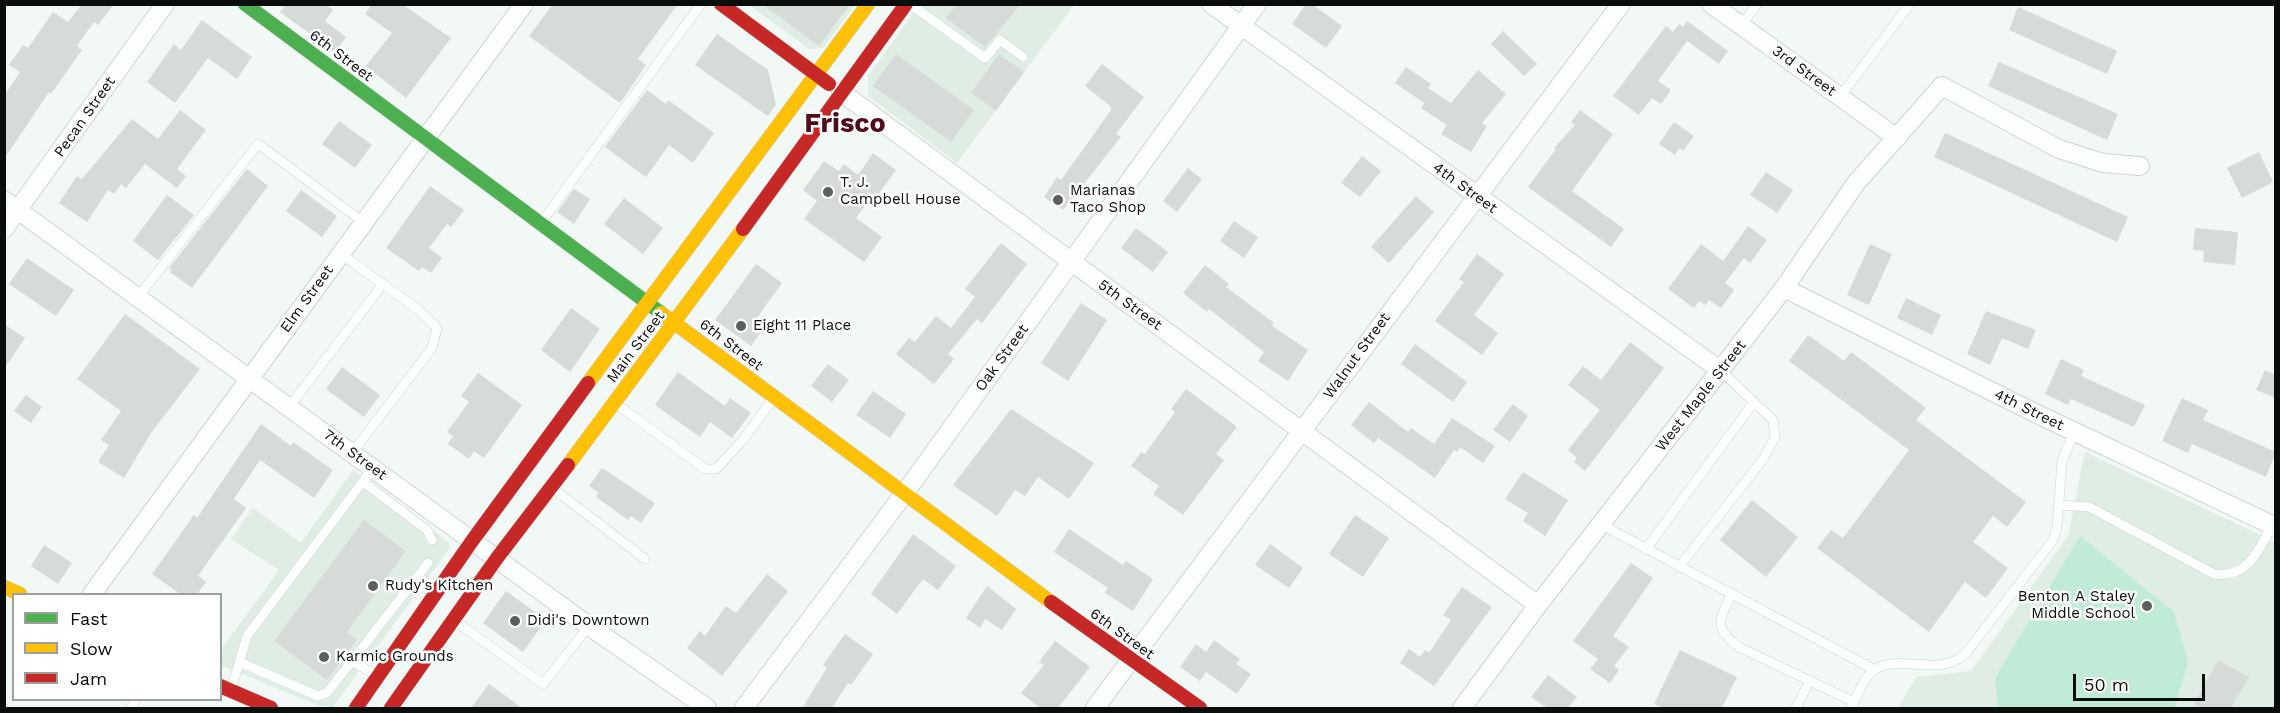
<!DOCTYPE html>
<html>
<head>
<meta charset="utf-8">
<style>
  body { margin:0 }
  #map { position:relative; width:2280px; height:713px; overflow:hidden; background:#f2f8f5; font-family:"Work Sans",sans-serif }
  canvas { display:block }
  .frame { position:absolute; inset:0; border:6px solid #090e0c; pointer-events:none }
  .legend { position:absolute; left:12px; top:593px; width:210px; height:108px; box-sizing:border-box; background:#fff; border:2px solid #9d9f9e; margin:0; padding:8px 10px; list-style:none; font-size:18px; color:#090e0c }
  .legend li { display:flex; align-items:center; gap:12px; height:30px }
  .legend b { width:30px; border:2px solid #9d9f9e }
  .scale { position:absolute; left:2073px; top:674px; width:132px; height:27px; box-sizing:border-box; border:3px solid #090e0c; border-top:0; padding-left:8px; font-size:18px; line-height:21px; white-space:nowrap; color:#090e0c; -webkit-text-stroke:4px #fff; paint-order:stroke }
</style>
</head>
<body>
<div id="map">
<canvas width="2280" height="713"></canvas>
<div class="frame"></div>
<ul class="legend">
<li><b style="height:8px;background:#4caf50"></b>Fast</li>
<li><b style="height:8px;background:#ffc107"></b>Slow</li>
<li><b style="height:8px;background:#c62828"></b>Jam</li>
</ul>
<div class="scale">50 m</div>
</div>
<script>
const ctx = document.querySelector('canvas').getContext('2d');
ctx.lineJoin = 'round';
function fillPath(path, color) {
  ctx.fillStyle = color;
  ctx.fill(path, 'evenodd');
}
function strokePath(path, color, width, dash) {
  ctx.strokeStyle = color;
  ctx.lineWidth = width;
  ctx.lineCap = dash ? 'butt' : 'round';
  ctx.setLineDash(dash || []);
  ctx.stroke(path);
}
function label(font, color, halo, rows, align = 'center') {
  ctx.font = font + ' "Work Sans",sans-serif';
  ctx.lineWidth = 5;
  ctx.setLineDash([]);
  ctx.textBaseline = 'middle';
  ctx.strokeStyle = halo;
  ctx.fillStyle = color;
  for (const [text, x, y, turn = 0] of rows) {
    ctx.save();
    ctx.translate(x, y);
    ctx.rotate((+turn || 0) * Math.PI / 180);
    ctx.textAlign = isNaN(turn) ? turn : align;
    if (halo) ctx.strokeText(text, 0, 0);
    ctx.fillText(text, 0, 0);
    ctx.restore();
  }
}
fillPath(new Path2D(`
  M749,5H855L823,48L809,49Z
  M919,5H1074L957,163L868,96V76Z
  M2085,452L2275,542V708H1898L1916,677L1971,671L2068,536Z
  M353,470L448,542L450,548L332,708L317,705L221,665L223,647L279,570L231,539L253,508L301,543Z`), '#dfede5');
fillPath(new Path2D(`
  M2080,536L2174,612L2188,662L2174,708L1998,707L1995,678Z`), '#c0ebd7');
fillPath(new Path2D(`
  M82,4H114L98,25L94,22L77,46L82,50L51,94L49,92L4,159V96L20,72L9,65L23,45L28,48L53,12L68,22Z
  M286,4H326L333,10L325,21L346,37L335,52L280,12Z
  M372,4H402L451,38L406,98L366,66L392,33L365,14Z
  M553,4H678L638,59L646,65L620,103L529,36Z
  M762,4H850L819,46Z
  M957,4H1021L985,47L946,18Z
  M1306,4H1312L1342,26L1326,48L1292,24Z
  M2018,7L2117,51L2107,74L2009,30Z
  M202,20L252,57L237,79L208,58L175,103L147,82L174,44L181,50Z
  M1687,21L1728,51L1719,64L1687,41L1658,81L1671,90L1661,104L1652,98L1639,115L1613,96L1666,26L1673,32L1679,24L1683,27Z
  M1503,31L1537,64L1524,76L1491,44Z
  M717,34L768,70L776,105L768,116L695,65Z
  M896,54L974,110L951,142L873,86Z
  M999,54L1024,72L996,111L971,93Z
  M1999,62L2118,114L2107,140L1988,86Z
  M1102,64L1144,97L1116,134L1121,137L1063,210L1044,197L1057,177L1061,180L1111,110L1110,106L1085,86Z
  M1406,67L1431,84L1428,88L1451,103L1478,70L1506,94L1482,123L1487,126L1471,152L1441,134L1447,125L1421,108L1424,103L1395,83Z
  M647,90L666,104L668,100L714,133L693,163L669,145L646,177L605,147Z
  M180,110L206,130L177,169L186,176L177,188L145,164L126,188L121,184L114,194L108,190L87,222L59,203L77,176L82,179L132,119L158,139Z
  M1580,110L1613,134L1572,191L1624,229L1611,247L1528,187L1556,149L1554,148L1575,125L1571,122Z
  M339,121L372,145L355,168L322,144Z
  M1674,122L1694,136L1683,151L1679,148L1675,155L1659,144Z
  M1945,133L2128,217L2117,242L1934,157Z
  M2259,152L2273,182L2242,198L2227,168Z
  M873,153L896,170L875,199L872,197L856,218L882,237L864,262L804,219L817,201L803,190L824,161L839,171L844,164L858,175Z
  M1362,156L1381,171L1360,197L1341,183Z
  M1188,168L1202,179L1177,212L1163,201Z
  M247,169L268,186L192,288L170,272L172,270L169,268Z
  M1766,172L1793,190L1777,213L1750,195Z
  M430,186L464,210L451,227L447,224L429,248L442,258L431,273L422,267L419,271L386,248Z
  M574,189L590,199L574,224L557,212Z
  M301,190L337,216L322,237L286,211Z
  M167,195L194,215L158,260L133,241Z
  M1416,196L1434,212L1389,263L1371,247Z
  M624,198L663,228L643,254L604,224Z
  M1234,221L1258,237L1244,258L1220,241Z
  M1748,226L1767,240L1750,263L1744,258L1725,283L1734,290L1721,308L1709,300L1705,305L1699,301L1694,308L1668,289L1701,244L1723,261Z
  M1136,228L1168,252L1153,272L1121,248Z
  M2195,228L2238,232L2235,265L2203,262L2204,251L2193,250Z
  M1001,243L1027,264L982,323L977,319L948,354L954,359L934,384L896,354L909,338L915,342L936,316L951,328L975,297L965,289Z
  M1870,244L1892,254L1869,305L1847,295Z
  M1477,254L1504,274L1474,315L1498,333L1482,355L1435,321L1464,282L1459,279Z
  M27,258L74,290L56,316L9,284Z
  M756,264L782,283L757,318L766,325L751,346L715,320Z
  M1205,265L1229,284L1226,287L1274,323L1272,326L1308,350L1288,381L1258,361L1264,352L1209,309L1207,312L1183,293Z
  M1906,298L1941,315L1932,335L1897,318Z
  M1081,303L1107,320L1068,381L1041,363Z
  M571,308L600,329L570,372L541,350Z
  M1986,311L2036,330L2028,349L2002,338L1990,365L1967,354Z
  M125,314L200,369L151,433L124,478L98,462L109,445L101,440L121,411L77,379Z
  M4,324L25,338L4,369Z
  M1808,335L1844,361L1851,352L1926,408L1916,420L2026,502L2007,527L1993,516L1973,542L2008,568L1986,598L1965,582L1929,632L1817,548L1831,530L1843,538L1909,450L1789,361Z
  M1630,342L1664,368L1585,471L1574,462L1577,458L1568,450L1600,410L1568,385L1583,366L1601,380Z
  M1415,344L1467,382L1453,402L1401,364Z
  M2061,359L2084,370L2081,376L2145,405L2134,427L2071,399L2068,405L2045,394Z
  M828,364L849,380L832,402L811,386Z
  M342,367L380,395L364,417L326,389Z
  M2265,370L2276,375V398L2256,390Z
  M678,372L725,406L730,398L751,413L732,438L710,422L700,437L655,405Z
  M478,373L522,405L484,458L474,451L469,459L448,444L453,436L447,432L469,402L461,396Z
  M1186,389L1237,427L1216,454L1224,460L1183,515L1153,494L1159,486L1131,466L1141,452L1145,454L1175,412L1171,409Z
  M873,391L906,414L890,438L856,415Z
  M26,395L42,407L31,423L14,411Z
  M2182,398L2208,410L2203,420L2276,452L2266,477L2192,444L2188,453L2162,441Z
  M1369,402L1408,432L1411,428L1434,444L1452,418L1495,446L1483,463L1460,447L1457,452L1454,450L1435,478L1378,438L1374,443L1351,425Z
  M1513,404L1528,416L1510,442L1493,430Z
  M1011,409L1094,463L1069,499L1038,477L1025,496L1015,490L997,516L953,485Z
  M261,424L291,446L293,442L333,470L314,498L260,460L234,499L246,508L198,576L206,582L197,594H180L152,574L194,515L197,518Z
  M602,468L655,503L641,523L631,516L628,520L596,497L599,493L589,486Z
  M1523,472L1568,500L1545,536L1523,521L1528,513L1505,499Z
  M1752,500L1798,537L1766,577L1720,540Z
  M1355,515L1389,538L1363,577L1329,554Z
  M364,520L406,551L347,632L357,640L327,680L274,641Z
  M1069,529L1123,565L1126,561L1153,579L1133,611L1105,593L1108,588L1054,552Z
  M913,534L956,566L938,590L923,579L897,614L871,594Z
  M1270,544L1303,568L1289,588L1255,565Z
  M44,545L72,563L58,584L31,566Z
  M1631,563L1653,578L1613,636L1629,647L1614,666L1619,670L1610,683L1590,669L1598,659L1573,641Z
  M767,574L788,591L722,676L687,648L700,631L705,636L726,606L736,613Z
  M987,586L1016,609L1002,630L985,619L980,628L966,618Z
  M1462,587L1492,607L1434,686L1400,663L1409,649L1420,657L1425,650L1429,653L1451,620L1443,615Z
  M506,591L546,620L523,652L483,623Z
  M845,634L873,654L851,685L848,683L832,708H802L827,668L823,665Z
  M1214,640L1240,659L1236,664L1251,674L1237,694L1206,672L1200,681L1180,667L1196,644L1206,652Z
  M1055,641L1090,667L1058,708H1040L1021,693L1044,665L1039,662Z
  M1680,650L1737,677L1722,708H1663L1654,704Z
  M2218,660L2249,677L2231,708H2202L2194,704Z
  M1548,675L1577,697L1568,708H1547L1531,697Z
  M489,684L522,708H471Z`), '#d6dbd8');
const lane = new Path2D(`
  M910,4L985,58L1000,40L1023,57
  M1741,26L1757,4
  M1840,97L1910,4
  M541,223L701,4
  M341,254L420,311L437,328L432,348L352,453
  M138,297L258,144L363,222
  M615,403L705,469H716L743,440L773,399
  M289,407L383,284
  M363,482L427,530L432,540
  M551,487L645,559
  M2058,505L2089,507L2214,574C2248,579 2259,550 2272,525
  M1602,525L1875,670
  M1646,549L1754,402
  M1679,567L1764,458L1775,437L1773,420L1720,370
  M1732,594C1719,620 1713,628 1739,647L1854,702
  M455,621L543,684L589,626
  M239,662L318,696L327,693L428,563
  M353,662L378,676
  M231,690L247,636L373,468
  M131,708L135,700
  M1796,708L1810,680
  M1851,708C1856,698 1861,684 1869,675C1892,648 1937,681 1966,653L2053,540L2057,527L2062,462L2074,432`);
const street = new Path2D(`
  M1211,4L1720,370
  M1711,4L1897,138
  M841,92L1538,605
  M4,200L589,626L707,708
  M4,229L165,4
  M1784,288L2035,413L2276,527
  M92,594L524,4
  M744,708L904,494L1257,4
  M1095,708L1621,4
  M1462,708L1538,605L1784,288L1856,183L1942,86L2059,149L2103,163L2140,166`);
const fast = new Path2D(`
  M245,4L661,313`);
const slow = new Path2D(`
  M661,313L1051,602
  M588,383L868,4
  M568,465L743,229
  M4,587L20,594`);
const jam = new Path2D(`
  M721,4L829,84
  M743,229L906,4
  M1051,602L1200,708
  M220,686L271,708
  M356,708L472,541L588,383
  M391,708L497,558L568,465`);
strokePath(lane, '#ced3d0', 10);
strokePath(street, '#ced3d0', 20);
strokePath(fast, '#ced3d0', 15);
strokePath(slow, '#ced3d0', 15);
strokePath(jam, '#ced3d0', 15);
strokePath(lane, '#fdfefe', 9);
strokePath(street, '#fdfefe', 18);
strokePath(fast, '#4caf50', 14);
strokePath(slow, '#ffc107', 14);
strokePath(jam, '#c62828', 14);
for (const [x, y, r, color] of [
  [828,192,6,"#5b605e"],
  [1058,200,6,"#5b605e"],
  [741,326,6,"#5b605e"],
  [373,586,6,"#5b605e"],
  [2147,606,6,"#5b605e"],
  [515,621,6,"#5b605e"],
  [324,657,6,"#5b605e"]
]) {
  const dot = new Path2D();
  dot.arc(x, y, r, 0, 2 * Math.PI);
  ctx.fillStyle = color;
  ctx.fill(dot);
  strokePath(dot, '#fff', 2);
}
label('15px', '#090e0c', '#fff', [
  ["6th Street",341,56,37],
  ["3rd Street",1804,71,36],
  ["Pecan Street",85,117,-55],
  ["4th Street",1465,188,36],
  ["Elm Street",307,299,-54],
  ["5th Street",1130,305,36],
  ["6th Street",731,345,37],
  ["Main Street",636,347,-53],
  ["Walnut Street",1357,356,-54],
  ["Oak Street",1002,358,-54],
  ["West Maple Street",1701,396,-52],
  ["4th Street",2029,410,26],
  ["7th Street",355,455,36],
  ["6th Street",1122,634,36]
]);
label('15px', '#090e0c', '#fff', [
  ["T. J.",840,183],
  ["Campbell House",840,200],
  ["Marianas",1070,191],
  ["Taco Shop",1070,208],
  ["Eight 11 Place",753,326],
  ["Rudy's Kitchen",385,586],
  ["Benton A Staley",2135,597,"right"],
  ["Middle School",2135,614,"right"],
  ["Didi's Downtown",527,621],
  ["Karmic Grounds",336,657]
], 'left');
label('bold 27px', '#510b1b', '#fff', [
  ["Frisco",845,124]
]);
</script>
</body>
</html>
